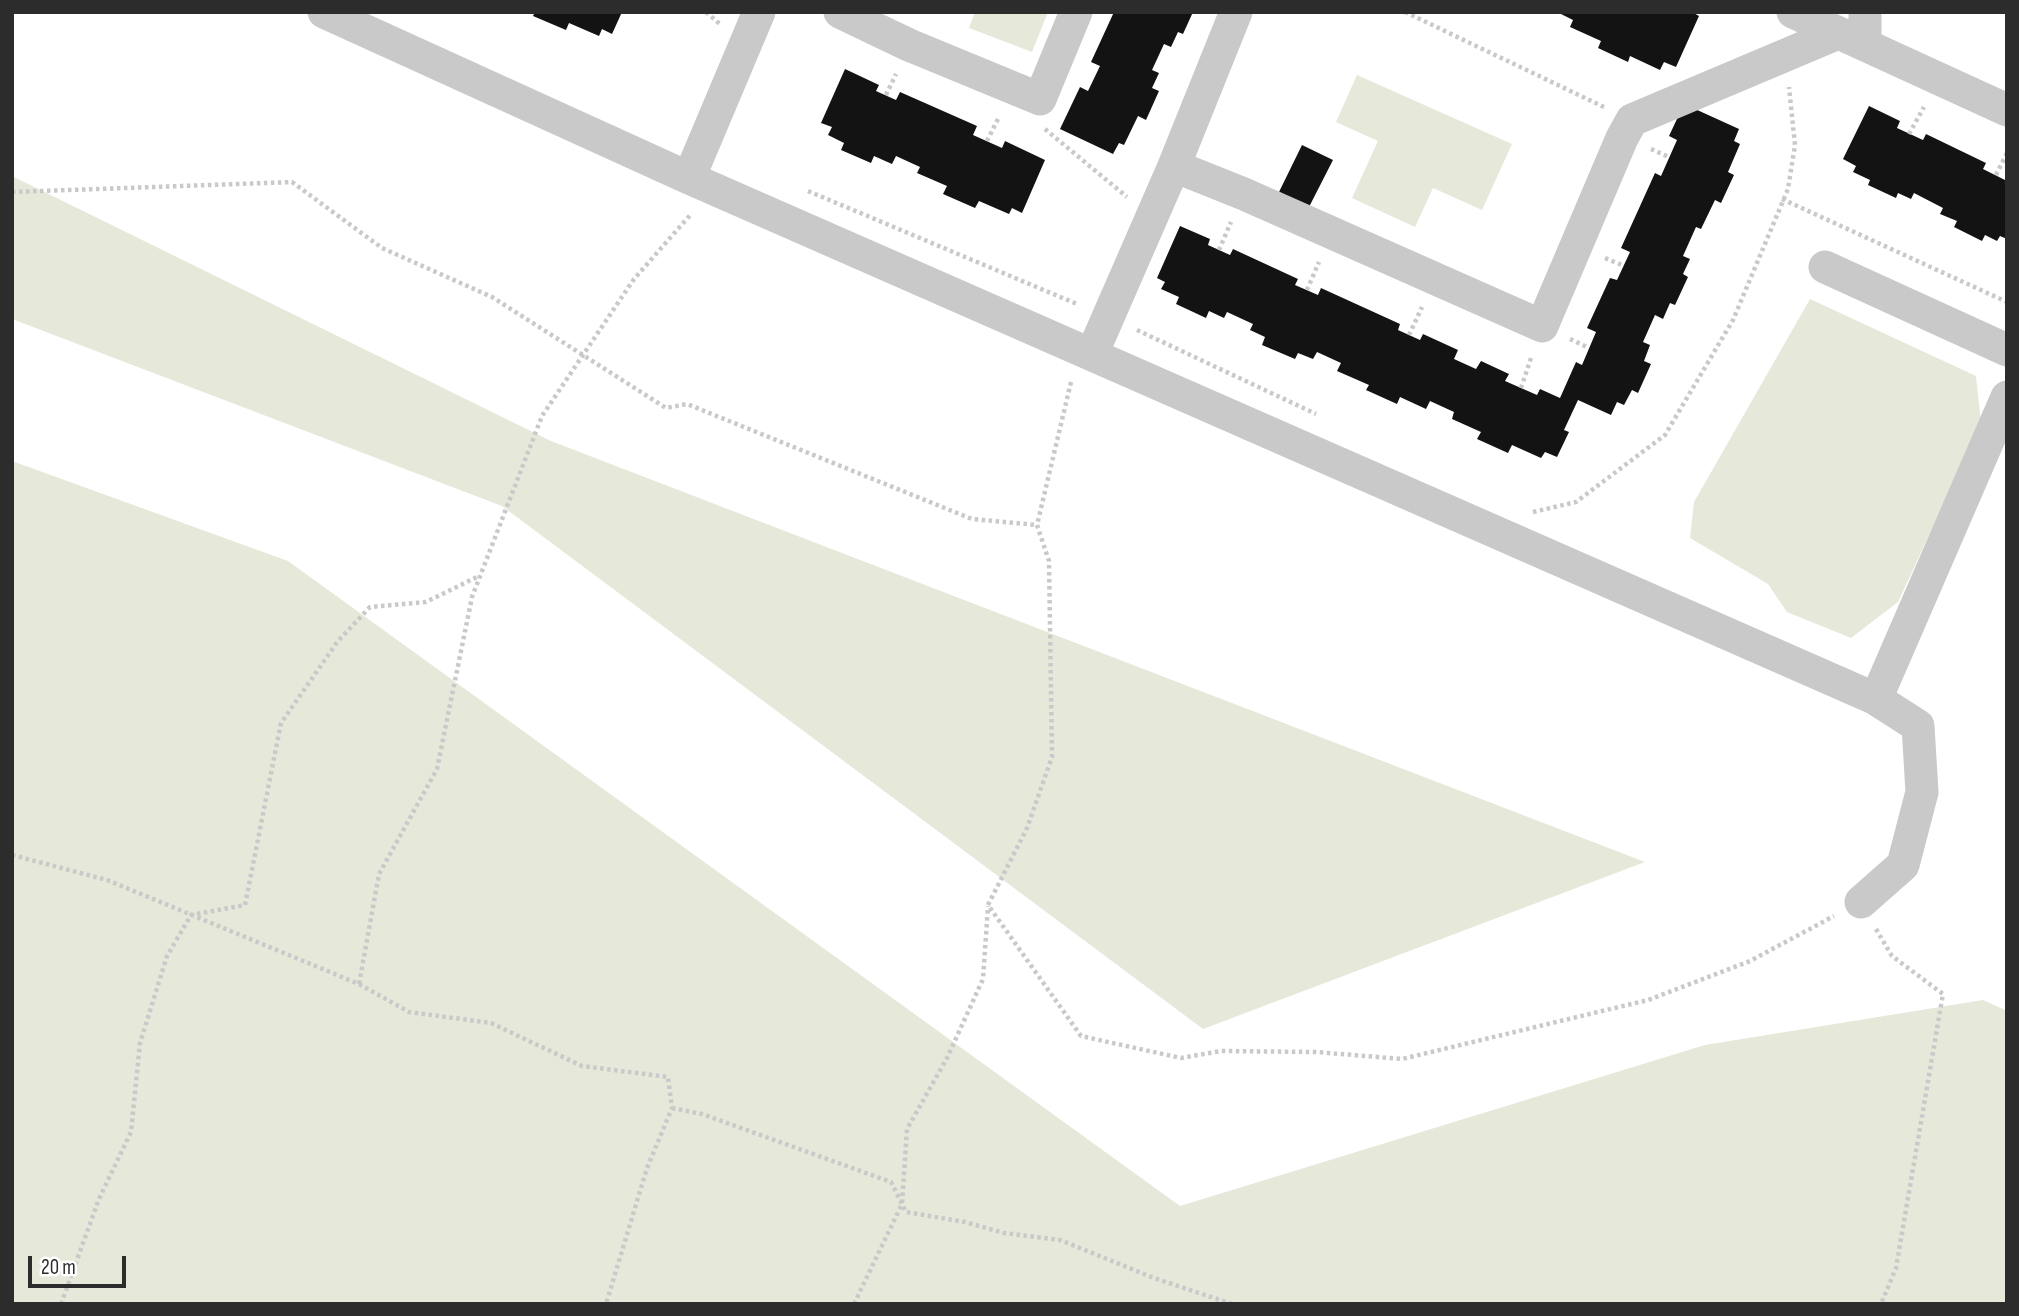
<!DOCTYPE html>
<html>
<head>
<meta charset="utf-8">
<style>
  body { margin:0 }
  #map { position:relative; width:2019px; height:1316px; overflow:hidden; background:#fff; font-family:"Sofia Sans Condensed",sans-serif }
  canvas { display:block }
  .frame { position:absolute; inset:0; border:14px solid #2c2c2c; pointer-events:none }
  .scale { position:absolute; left:28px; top:1256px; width:98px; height:32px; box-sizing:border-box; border:4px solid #2c2c2c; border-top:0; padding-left:9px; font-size:21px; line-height:24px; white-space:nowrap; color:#2c2c2c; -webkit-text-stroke:5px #fff; paint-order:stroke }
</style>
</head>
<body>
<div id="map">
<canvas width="2019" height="1316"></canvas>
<div class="frame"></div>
<div class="scale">20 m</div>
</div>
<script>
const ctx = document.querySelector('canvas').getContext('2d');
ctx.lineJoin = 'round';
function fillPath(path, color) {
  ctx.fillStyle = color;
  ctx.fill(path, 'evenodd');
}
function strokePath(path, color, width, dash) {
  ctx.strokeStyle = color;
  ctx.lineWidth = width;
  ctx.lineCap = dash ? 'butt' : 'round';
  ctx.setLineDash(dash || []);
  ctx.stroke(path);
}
fillPath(new Path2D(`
  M975,12H1048L1032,52L969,28Z
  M1357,75L1512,144L1482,210L1433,188L1415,227L1352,198L1378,141L1336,122Z
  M12,176L551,441L1645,862L1203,1029L502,506L12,319Z
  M1810,299L1976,376L1981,423L1898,602L1851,638L1787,612L1768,584L1690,538L1694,502Z
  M12,461L288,561L1180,1206L1705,1045L1983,1000L2007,1011V1304H12Z`), '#e6e8da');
fillPath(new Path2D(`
  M535,12H622L612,34L602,29L599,36L569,23L566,30L533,16Z
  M1114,12H1193L1183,34L1178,32L1171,47L1164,44L1152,70L1159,73L1152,88L1159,91L1146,120L1138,116L1124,145L1119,143L1113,154L1060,129L1080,87L1088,91L1100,66L1091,62Z
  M1557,12H1692L1699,16L1676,67L1664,62L1660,70L1630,56L1628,62L1598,48L1601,41L1570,27L1573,20Z
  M845,69L879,85L876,91L896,100L900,92L977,126L973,135L1002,148L1005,141L1045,160L1022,213L1012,208L1009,214L979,201L975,208L943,194L947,186L917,173L920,167L896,156L892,164L874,156L871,163L841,150L844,143L828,135L832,127L821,123Z
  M1684,104L1739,129L1734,141L1740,144L1728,172L1734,175L1721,203L1715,200L1701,229L1696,227L1683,256L1690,259L1683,274L1688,277L1675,305L1670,303L1663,319L1655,315L1643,342L1650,345L1644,361L1651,364L1638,393L1632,390L1624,405L1617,402L1611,415L1578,400L1564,430L1569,432L1557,457L1545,452L1541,458L1512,445L1508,453L1477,439L1481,432L1452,419L1454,412L1430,401L1426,409L1400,397L1397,404L1366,390L1369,385L1337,371L1341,363L1317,352L1313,359L1298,353L1295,359L1262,345L1265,337L1250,330L1253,324L1227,312L1224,318L1209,311L1206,318L1176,304L1179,297L1161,289L1165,282L1157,278L1180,226L1210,239L1208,245L1230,255L1233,249L1298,279L1295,285L1318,295L1321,288L1400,324L1398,330L1420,340L1423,334L1458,350L1454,359L1476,369L1481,361L1509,374L1505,381L1537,395L1540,389L1560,398L1576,362L1582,365L1596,332L1587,328L1610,278L1617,280L1630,252L1621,248L1655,173L1661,176L1677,140L1669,136Z
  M1869,106L1900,121L1897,128L1923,140L1926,134L1986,163L1983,169L2007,181V239L2000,236L1997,241L1985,235L1982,241L1954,227L1957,221L1940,214L1943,208L1914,193L1911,199L1898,193L1896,198L1868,185L1870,180L1853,172L1856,166L1843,159Z
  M1302,145L1333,160L1309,207L1279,192Z`), '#131313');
strokePath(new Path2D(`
  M706,12L721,25
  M1405,12L1604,107
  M886,95L896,74
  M1045,129L1127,197
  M1909,134L1924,107
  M987,141L999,117
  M1651,149L1669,157
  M1996,175L2007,153
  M808,191L1077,304
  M12,192L292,182L382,248L492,297L666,408L687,404L972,519L1037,525
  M1782,199L2007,302
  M1219,250L1231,222
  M1605,258L1624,266
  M1307,290L1319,262
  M1137,330L1316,414
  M1409,335L1422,307
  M1570,339L1589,348
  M1071,382L1037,525L1049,561L1052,757L1027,828L988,905L1081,1036L1181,1058L1221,1051L1316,1052L1402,1059L1648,1000L1750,961L1834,916
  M1521,388L1532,355
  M1533,512L1576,502L1665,435L1733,320L1788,189L1795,145L1789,87
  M12,855L107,880L359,984L379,874L437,769L472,597L542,416L634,279L692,213
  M1876,929L1892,956L1943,994L1896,1268L1881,1304
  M359,984L409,1012L491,1023L582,1066L668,1077L672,1108L647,1168L606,1304
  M672,1108L702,1114L891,1182L906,1212L965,1222L1004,1233L1060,1240L1154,1278L1232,1304
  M61,1304L99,1199L131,1132L140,1043L167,956L191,915L245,905L281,723L338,641L370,607L426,602L479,576
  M854,1304L902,1204L907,1129L947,1058L983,979L988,906`), '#c9c9c9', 4.5, [3.5, 3.5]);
strokePath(new Path2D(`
  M324,12L689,178
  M759,12L689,178L1876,699L2007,397
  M840,12L909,45L1040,99L1076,12
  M1793,12L2007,110
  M1865,45V12
  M1174,166L1244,194L1542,326L1622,138L1632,120L1838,33
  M1825,267L2007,350
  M1092,354L1174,166L1236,12
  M1861,902L1903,865L1922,792L1918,726L1876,699`), '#c9c9c9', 33);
</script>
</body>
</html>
